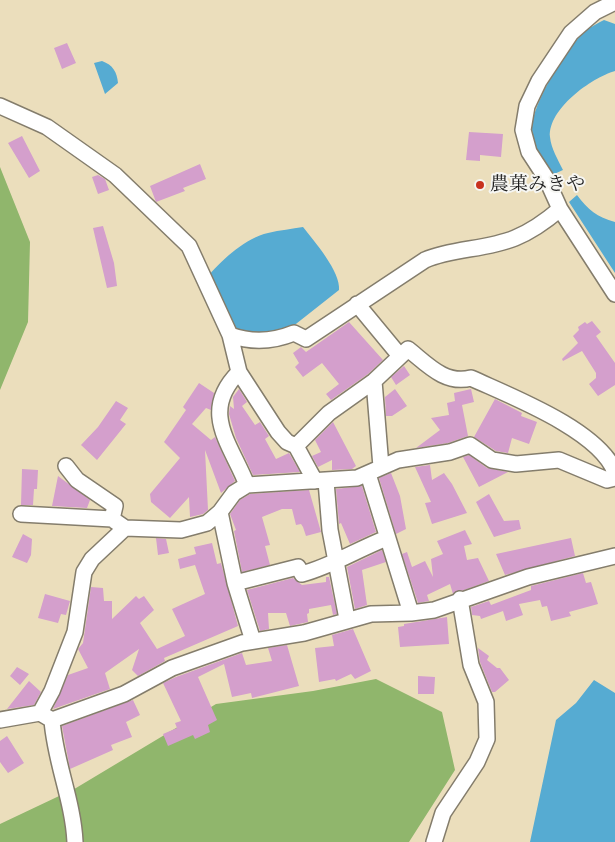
<!DOCTYPE html>
<html>
<head>
<meta charset="utf-8">
<style>
  body { margin:0 }
  canvas { display:block; background:#ebdebc }
</style>
</head>
<body>
<canvas width="615" height="842"></canvas>
<script>
const ctx = document.querySelector('canvas').getContext('2d');
ctx.lineJoin = 'round';
function fillPath(path, color) {
  ctx.fillStyle = color;
  ctx.fill(path, 'evenodd');
}
function strokePath(path, color, width, dash) {
  ctx.strokeStyle = color;
  ctx.lineWidth = width;
  ctx.lineCap = dash ? 'butt' : 'round';
  ctx.setLineDash(dash || []);
  ctx.stroke(path);
}
function label(font, color, halo, rows, align = 'center') {
  ctx.font = font + ' "Libre Bodoni","Noto Serif JP",serif';
  ctx.lineWidth = 4;
  ctx.setLineDash([]);
  ctx.textBaseline = 'middle';
  ctx.strokeStyle = halo;
  ctx.fillStyle = color;
  for (const [text, x, y, turn = 0] of rows) {
    ctx.save();
    ctx.translate(x, y);
    ctx.rotate((+turn || 0) * Math.PI / 180);
    ctx.textAlign = isNaN(turn) ? turn : align;
    if (halo) ctx.strokeText(text, 0, 0);
    ctx.fillText(text, 0, 0);
    ctx.restore();
  }
}
fillPath(new Path2D(`
  M0,167L30,242L28,322L0,390Z
  M376,679L442,712L455,770L409,842H0V824L76,788L216,704L313,691Z`), '#90b66c');
fillPath(new Path2D(`
  M604,20L615,24V71C591,78 548,109 550,137C551,148 558,160 563,170L552,175C544,161 532,146 532,129C531,106 568,44 587,30C592,26 598,23 604,20Z
  M102,61C113,65 117,72 118,83L105,94L94,63Z
  M577,195C588,210 597,217 615,222V273L569,202Z
  M303,227C314,241 341,272 339,290L287,331L274,334L238,332L224,311L209,275C224,258 246,238 268,233C280,230 292,229 303,227Z
  M594,680L615,693V842H530L556,720L576,703Z`), '#56abd2');
fillPath(new Path2D(`
  M67,43L76,63L62,69L54,48Z
  M469,132L503,134L501,157L480,155V161L466,160Z
  M22,136L40,171L29,178L8,143Z
  M200,164L206,179L183,188L185,191L156,202L150,186Z
  M98,175L105,179L109,190L98,194L92,177Z
  M103,226L114,263L117,286L107,288L93,228Z
  M592,321L601,332L596,336L615,363V385L598,396L589,384L596,378V373L582,351L563,361L562,359L578,343L573,336L579,330L578,327L585,322L587,324Z
  M349,322L383,360L368,374L331,400L326,394L339,384L322,363L303,377L295,367L299,363L293,353L301,347L306,352Z
  M404,366L410,375L396,385L391,377Z
  M199,383L214,393L211,410L206,408L192,424L211,440L215,437L235,481L221,493L205,450L208,510L203,514L190,517L189,497L170,518L151,502L150,494L180,458L164,442L186,410L183,407Z
  M239,389L247,402L242,406L255,425L260,422L269,436L265,439L276,459L289,453L300,472L253,475L236,438L229,414L230,406L234,409L233,397Z
  M395,389L407,406L392,416H386L385,397Z
  M471,389L474,402L462,405L468,436L448,443L416,448L440,430L431,418L449,415L447,403L455,401L454,393Z
  M495,399L522,413L521,416L537,422L529,444L512,438L508,453L496,451L474,437Z
  M116,401L128,408L120,420L126,424L97,460L81,445L98,427Z
  M333,422L356,466L352,469L332,470V460L318,467L312,456L321,452L315,440Z
  M469,455L487,468L508,472L479,487L463,457Z
  M430,465L432,480L444,473L452,484L467,513L432,524L425,503L431,502L415,467Z
  M22,469L38,470L37,489H34L33,505H21Z
  M391,473L400,496L406,529L396,534L379,478Z
  M58,476L90,500L87,508L52,506Z
  M362,486L376,532L350,544L341,523L339,524L336,489Z
  M309,490L321,532L306,536L303,527L301,524L296,525L292,509H282L262,517L270,545L265,546L270,565L242,572L234,531L236,530L230,514L240,500L250,494Z
  M489,494L504,521L519,520L521,529L494,537L476,502Z
  M465,530L472,544L464,546L467,560L478,558L489,581L453,594L450,584L427,595L429,601L418,603L402,554L407,552L412,567L425,561L433,577L431,559L443,554L437,541Z
  M23,534L32,539L31,555L27,563L12,557Z
  M156,538L166,539L169,553L158,555Z
  M571,538L575,556L505,575L496,554Z
  M212,543L217,564L221,563L238,626L164,658L165,661L138,676L132,670L139,649L105,673L110,689L53,709L68,675L88,668L78,649L83,643L91,587L103,588L104,601H112V619L136,596L139,599L144,596L154,610L140,623L157,649L185,636L172,609L205,594L195,565L180,569L178,559L196,554L194,547Z
  M382,550L386,562L362,570L367,605L355,609L347,567Z
  M583,573L586,583L591,582L598,604L569,612L571,616L551,621L547,606L542,607L540,600L519,604L523,615L506,621L503,611L481,619L480,616L472,615L471,607L489,601L491,605L531,590V586Z
  M326,577H329L337,614L333,615L331,605L309,609V613L307,614L308,622L290,626L286,613H268L269,629L260,631L247,590L293,578L302,585L326,582Z
  M45,594L70,601L66,615L61,614L58,623L38,618Z
  M447,617L449,644L400,647L398,627L404,626V624Z
  M353,629L371,671L355,679L351,674L336,681L335,679L319,682L315,648L334,646L332,635Z
  M287,645L299,686L252,698L251,693L232,697L224,664L198,677L217,720L208,725L210,732L195,739L193,735L168,746L163,734L177,728L175,723L181,721L163,683L176,677L242,653L246,665L272,661L268,648Z
  M478,648L489,656L487,660L497,668H500L509,680L495,692H492L480,662Z
  M17,667L29,674L20,685L10,676Z
  M418,676L435,677L434,694H418Z
  M29,681L41,692L34,705L7,709Z
  M133,700L140,715L126,722L132,737L111,745L113,750L70,769L62,726Z
  M7,736L24,763L8,773L0,762V741Z`), '#d49fcc');
const minor = new Path2D(`
  M615,2L595,12L571,33L539,81L527,106L523,130L529,152L546,178L560,209L615,294
  M0,106L47,127L115,175L189,246L230,335L239,372L278,432L287,442L296,446L329,413L374,381L408,349C427,364 445,385 471,378C510,396 599,430 615,472
  M357,304L400,356
  M230,335C252,343 272,342 294,333L306,339L425,260C453,248 486,250 515,238C532,231 546,221 560,209
  M239,372C199,412 231,444 247,485
  M374,381L381,467
  M296,446L315,481
  M66,466L77,480L115,506L112,519
  M368,474L411,613
  M326,481L330,530L347,619
  M220,512L235,583L253,641
  M21,514L112,519L125,528L181,530L207,523L220,512L234,493L247,485L357,478L398,460L450,452L470,445L492,460L516,464L559,460L607,480L615,478
  M125,528L92,559L84,572L75,632L52,691L40,713L52,720L124,694L172,668L242,643L304,633L371,614L411,613L434,610L528,577L615,556
  M235,583L298,567L302,574C332,566 358,549 387,538
  M0,720L40,713
  M52,720C55,762 73,800 75,842
  M434,842L443,813L477,762L487,739L486,702L471,665L460,599`);
strokePath(minor, '#847d6c', 18);
strokePath(minor, '#fff', 15);
for (const [x, y, r, color] of [
  [480,185,5,"#c8321e"]
]) {
  const dot = new Path2D();
  dot.arc(x, y, r, 0, 2 * Math.PI);
  ctx.fillStyle = color;
  ctx.fill(dot);
  strokePath(dot, '#f6f6f2', 2);
}
label('19px', '#1c1c1c', '#f6f6f2', [
  ["農菓みきや",490,185]
], 'left');
</script>
</body>
</html>
